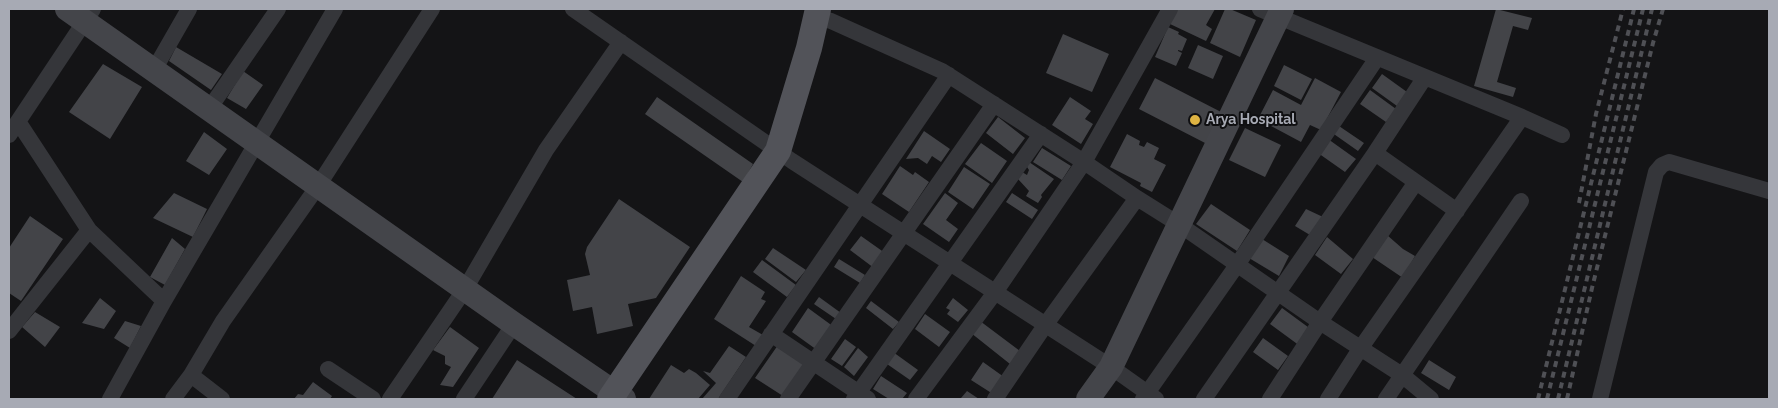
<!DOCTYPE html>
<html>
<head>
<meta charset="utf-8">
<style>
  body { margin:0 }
  #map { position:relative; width:1778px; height:408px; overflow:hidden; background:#141416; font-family:Raleway,sans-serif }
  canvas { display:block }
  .frame { position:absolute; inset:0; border:10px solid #a7aab4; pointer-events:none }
</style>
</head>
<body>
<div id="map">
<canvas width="1778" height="408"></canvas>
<div class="frame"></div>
</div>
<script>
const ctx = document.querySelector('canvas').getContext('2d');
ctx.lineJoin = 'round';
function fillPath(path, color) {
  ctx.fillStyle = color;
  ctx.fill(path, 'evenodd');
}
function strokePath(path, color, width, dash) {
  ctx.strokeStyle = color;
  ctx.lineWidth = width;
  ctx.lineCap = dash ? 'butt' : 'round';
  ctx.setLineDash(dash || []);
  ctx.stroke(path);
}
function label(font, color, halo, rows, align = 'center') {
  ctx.font = font + ' Raleway,sans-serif';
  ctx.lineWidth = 4;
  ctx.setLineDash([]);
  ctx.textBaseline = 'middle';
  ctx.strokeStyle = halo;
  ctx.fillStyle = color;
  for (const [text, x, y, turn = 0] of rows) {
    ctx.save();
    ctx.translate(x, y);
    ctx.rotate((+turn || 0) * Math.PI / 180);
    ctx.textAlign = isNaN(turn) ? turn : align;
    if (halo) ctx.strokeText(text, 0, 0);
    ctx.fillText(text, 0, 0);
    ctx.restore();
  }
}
fillPath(new Path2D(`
  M1177,9H1215L1206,25L1212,29L1206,41L1170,24Z
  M1225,9H1230L1256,20L1240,57L1210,43Z
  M1496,9L1532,18L1528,30L1513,26L1497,82L1516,88L1513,97L1474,86Z
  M1168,27L1179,32L1178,34L1187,39L1182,51L1178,50V51L1182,53L1176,66L1155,57Z
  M1063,34L1109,54L1092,92L1046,73Z
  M1198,45L1223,56L1213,79L1188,68Z
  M176,47L222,74L211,90L169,61Z
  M103,64L142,87L110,139L69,112Z
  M1284,65L1312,79L1301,100L1274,86Z
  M243,71L263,85L246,109L227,98Z
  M1382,74L1407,92L1397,106L1372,88Z
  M1155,78L1223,113L1207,144L1139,109Z
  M1315,78L1341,92L1321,130L1310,125L1301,142L1258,119L1273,90L1301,105Z
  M1370,90L1396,109L1386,122L1360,104Z
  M657,97L753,164L743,182L645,114Z
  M1070,97L1091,111L1085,119L1093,124L1081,144L1052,125Z
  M998,117L1025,138L1013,154L986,133Z
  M1336,124L1364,143L1358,151L1331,132Z
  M1245,128L1281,145L1265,177L1229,160Z
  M924,131L950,149L941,162L932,156L927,164L918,158L906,159Z
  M204,132L227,149L209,175L186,161Z
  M1127,134L1140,141L1139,145L1144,147L1147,142L1159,148L1154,159L1166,165L1152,192L1140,186L1141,183L1110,167Z
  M1328,139L1356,159L1345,172L1318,153Z
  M981,143L1007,161L992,183L965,164Z
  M1042,148L1071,166L1062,180L1033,162Z
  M1029,162L1054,179L1041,195L1042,197L1038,203L1026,196L1029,191L1018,179L1022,172L1027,175L1029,170L1027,167Z
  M900,166L913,175L915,172L929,182L909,212L882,194Z
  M964,167L990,184L973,209L948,192Z
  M174,193L207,209L193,237L153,218Z
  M945,193L958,203L946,220L958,229L949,242L923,224Z
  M1012,193L1038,210L1032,219L1006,202Z
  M619,199L690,247L656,298L628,304L633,326L597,334L592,307L573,311L567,280L590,275L585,254L587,247Z
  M1211,204L1250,230L1237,251L1196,224Z
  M1306,209L1323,217L1310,235L1295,226Z
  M30,216L63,239L21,301L9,293V248Z
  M1387,235L1403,249L1415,256L1403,278L1372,257Z
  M861,236L885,253L874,268L850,250Z
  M1327,237L1353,259L1341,274L1315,255Z
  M172,238L185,249L165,285L150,277Z
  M1262,239L1289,256L1279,276L1249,258Z
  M773,248L806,270L796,282L765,259Z
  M839,259L865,275L860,283L834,267Z
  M762,260L796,285L787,297L753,272Z
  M741,276L765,292L761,299L766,301L749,327L763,335L756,346L714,319Z
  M819,297L841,313L836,319L814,304Z
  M100,298L116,311L104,329L82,323Z
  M953,298L968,310L958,322L947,314L950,310L946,308Z
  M871,301L899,322L893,329L866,308Z
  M808,308L834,327L817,350L792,332Z
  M1282,308L1312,330L1300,346L1270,324Z
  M35,312L60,327L45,347L22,327Z
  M925,314L950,332L939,347L915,329Z
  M125,321L141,326L130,348L114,338Z
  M980,321L1020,351L1010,364L971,333Z
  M450,327L479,348L453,387L440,385L451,367L445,364V356L433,350Z
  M1263,338L1288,356L1278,370L1253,352Z
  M845,339L856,347L842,366L831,359Z
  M778,345L805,363L783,396L755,378Z
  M729,346L746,357L718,399H702L716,383L703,371L710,373Z
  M858,348L868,357L854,376L844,367Z
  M893,352L918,370L910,380L887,364Z
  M517,360L577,399H492Z
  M1429,360L1456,377L1449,390L1421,373Z
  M983,362L1004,377L993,394L971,380Z
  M671,365L684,373L689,369L696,373L710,385L698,399H649Z
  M881,376L907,393L902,399H889L873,389Z
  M313,382L332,396L330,399H294L298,394L303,395Z
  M967,391L979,399L961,398Z`), '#434448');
strokePath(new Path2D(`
  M573,9L792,161L1111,367L1156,399
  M1260,9L1522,117L1562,135
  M816,17L831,21L942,71L1084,162L1137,198L1180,225L1320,322L1402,375L1431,399
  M154,70L189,9
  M209,109L278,9
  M19,123L89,230L164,301
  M9,135L93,9
  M1375,153L1457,211
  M9,331L89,230
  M771,334L868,399
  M328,369L373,399
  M191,375L222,399
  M110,399L164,301L335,9
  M173,399L191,375L223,321L318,186L432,9
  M390,399L465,289L546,150L621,42
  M464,399L514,324
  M727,399L949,75
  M788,399L994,104
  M854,399L1041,134
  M916,399L996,291L1084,162L1170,9
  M995,399L1046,324L1137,198
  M1143,399L1237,265L1377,58
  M1204,399L1375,153L1425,77
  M1270,399L1320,322L1416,182
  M1328,399L1360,349L1522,117
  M1386,399L1521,201
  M1600,399L1656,172L1662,165L1669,162L1769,191`), '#35363a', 16);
strokePath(new Path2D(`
  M67,9L514,324L624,399
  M1088,399L1111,367L1282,9`), '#44454a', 24);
strokePath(new Path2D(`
  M610,399L778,151L809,48L818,9`), '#525359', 26);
strokePath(new Path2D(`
  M1579,203L1596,114L1623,9
  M1538,399L1634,9
  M1547,399L1643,9
  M1558,399L1652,9
  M1567,399L1592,288L1653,43L1663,9`), '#4f5055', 4, [6, 5]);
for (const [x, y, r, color] of [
  [1195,120,6,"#dfb443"]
]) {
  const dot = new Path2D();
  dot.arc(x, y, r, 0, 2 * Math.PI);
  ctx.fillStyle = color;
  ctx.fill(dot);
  strokePath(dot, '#0f0f11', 2);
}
label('bold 14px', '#a7aab4', '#0f0f11', [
  ["Arya Hospital",1206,120]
], 'left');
</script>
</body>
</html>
